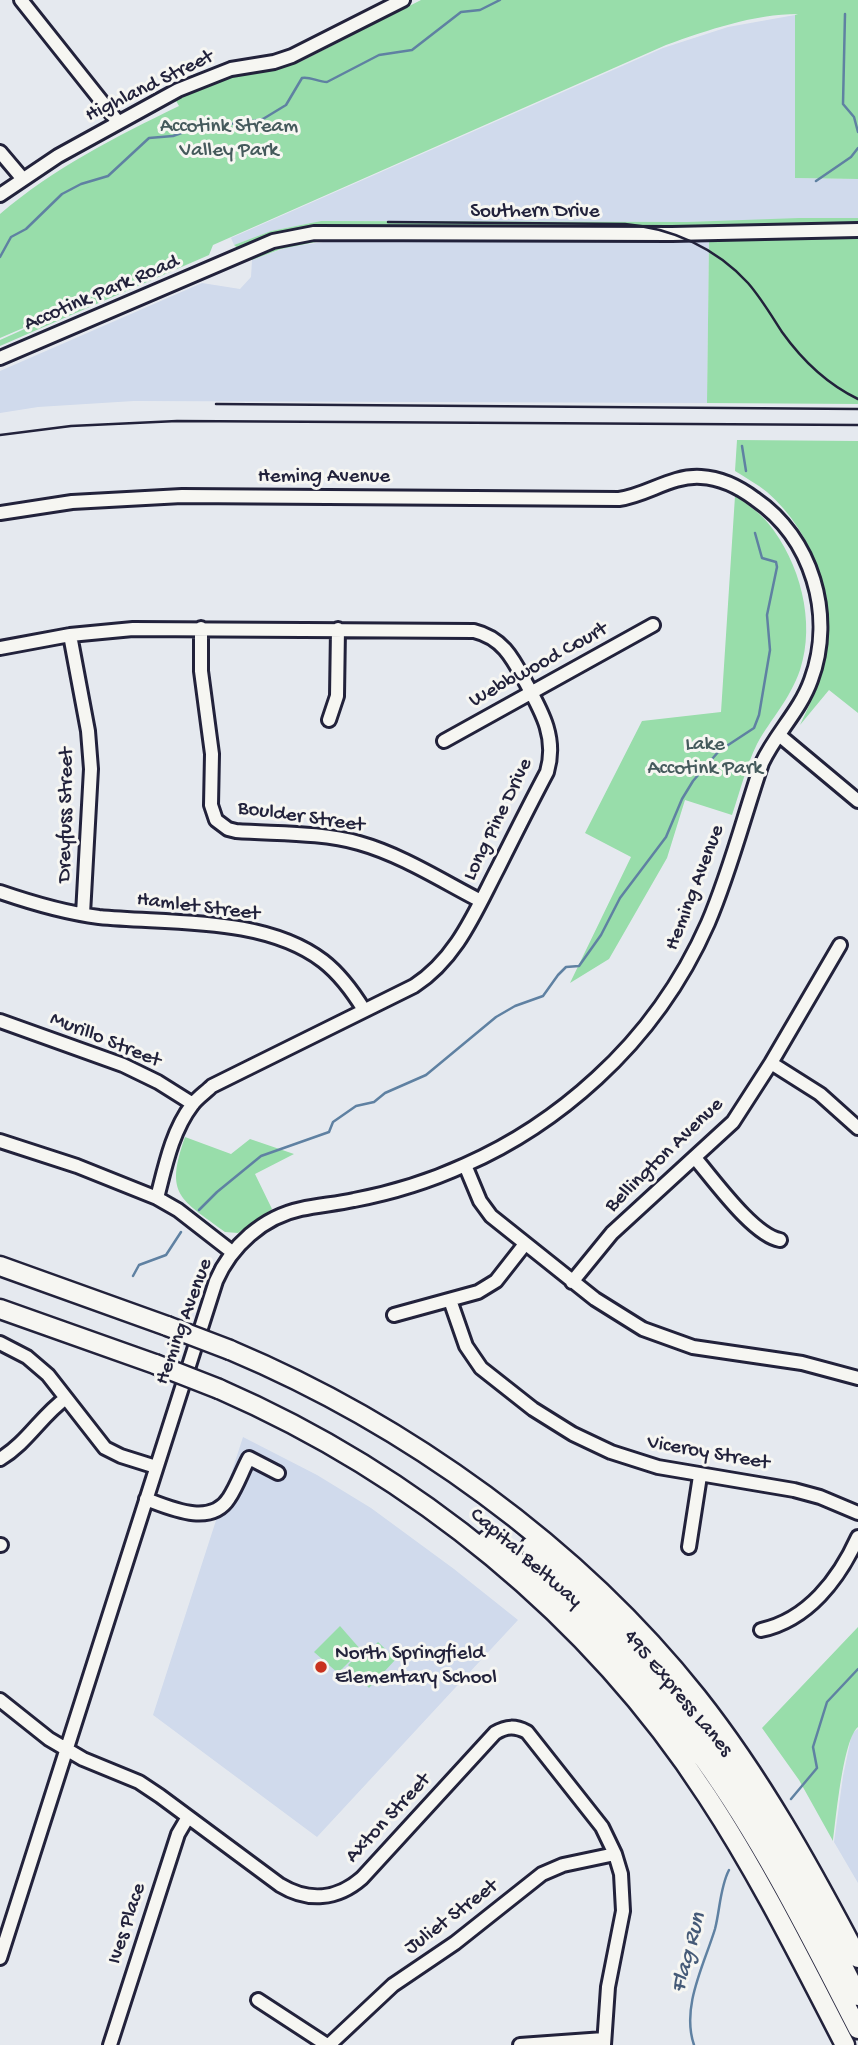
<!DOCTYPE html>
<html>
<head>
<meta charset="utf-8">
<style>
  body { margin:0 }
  canvas { display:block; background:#e5e9ef }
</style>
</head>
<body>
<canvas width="858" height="2045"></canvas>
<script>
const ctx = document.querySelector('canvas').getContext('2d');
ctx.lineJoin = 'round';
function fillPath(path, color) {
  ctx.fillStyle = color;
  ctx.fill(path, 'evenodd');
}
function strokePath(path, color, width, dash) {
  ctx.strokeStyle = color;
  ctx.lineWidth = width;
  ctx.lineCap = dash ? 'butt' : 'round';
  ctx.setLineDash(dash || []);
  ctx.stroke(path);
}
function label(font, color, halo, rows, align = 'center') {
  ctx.font = font + ' "Gochi Hand",sans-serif';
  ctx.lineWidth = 6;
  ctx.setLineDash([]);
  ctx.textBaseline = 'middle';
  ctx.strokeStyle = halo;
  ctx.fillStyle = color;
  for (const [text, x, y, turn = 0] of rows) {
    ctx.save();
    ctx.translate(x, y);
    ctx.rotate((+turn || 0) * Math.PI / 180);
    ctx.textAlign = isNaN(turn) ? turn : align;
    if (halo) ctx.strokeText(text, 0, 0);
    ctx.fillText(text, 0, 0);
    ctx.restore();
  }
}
fillPath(new Path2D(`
  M795,15V178L858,179V218L687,222L321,221L271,231L234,245L231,238L663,48L728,27Z
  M709,240L707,403L134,401L38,407L0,413V371L202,283L240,289L251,277L252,260L288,247L331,241Z
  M243,1437L317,1475L371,1508L454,1569L518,1620L317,1837L153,1715Z
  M858,1729V1883L834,1842L843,1776L852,1733Z`), '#d0daec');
fillPath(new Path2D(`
  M421,0H858V179L795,178V15L798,14C754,14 708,30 666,45L213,245L209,255L0,346V340L100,295L0,338V214C54,168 115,137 179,106L175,99L195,88L227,77L275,69L300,62Z
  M799,218H858V404L707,403L709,240L321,241L281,249L252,260L234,245L271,231L321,221L687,222Z
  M737,440L858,441V713L829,690L800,725C810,704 820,683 825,660C836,599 814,533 767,492C757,484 746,478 735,471Z
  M735,496C747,504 759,512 768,523C800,562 816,622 800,670C789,701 772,717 757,744C746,766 740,792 732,815L685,800L667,858L609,959L570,983L631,857L585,833L642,721L721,712Z
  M185,1137L231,1154L250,1139L294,1154L255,1174L272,1209L238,1233L225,1232C181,1199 164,1196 185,1137Z
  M340,1626L361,1650L338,1673L314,1652Z
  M858,1627V1727C843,1739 836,1819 833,1841L799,1780L762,1728Z
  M378,1642L396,1659L369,1688L348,1665L365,1648L369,1651Z`), '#98ddaa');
strokePath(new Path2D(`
  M845,14L843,104L854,117L858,132
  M816,181L851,157L858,148
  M0,257L11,237L26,229L62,194L81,184L108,176L149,138L173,136L204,125L243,123L263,119L286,105L302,78C309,76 318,82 327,82L379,55L412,50L461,12L480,10L500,0
  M742,446L746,471
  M199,1210L217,1192L261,1156L329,1132L333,1122L356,1106L374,1102L385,1093L426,1075L496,1017L515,1006L543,996L558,975L566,967L579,966L601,935L620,898L666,837L682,799L693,781L719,751L754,728L759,715L770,650L767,615L777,567L776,562L762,558L755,533
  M133,1276L139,1265L166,1255L181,1232
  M791,1799L817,1768L813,1747L827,1702L858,1669
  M694,2045C681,2007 704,1965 715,1929C720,1910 720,1887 729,1870`), '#5f81a2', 2.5);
const minor = new Path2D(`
  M21,0L118,122
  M0,152L22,178
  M0,195L58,156L178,90L231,69L274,62L292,56L403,0
  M0,358L273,241L314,233L672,234L858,230
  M0,513L72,502L182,496L619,499C648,495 671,475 701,477C721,478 739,487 755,499C812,538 835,615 811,680C800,711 776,733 762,763C744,816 730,872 708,923C682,982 644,1035 597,1078C559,1113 513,1144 465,1165C430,1181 391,1193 354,1200C336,1204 319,1205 301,1209C263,1217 231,1246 216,1281L0,1958
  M201,628V671L212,754L211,805L216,820L228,829L236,831C276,834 320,832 359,843C402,855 442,881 481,901
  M70,635L88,731L91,769L83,914
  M0,648L70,635L133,629L474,631C503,638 513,659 526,683C542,712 557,738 547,772C530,804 514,836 498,868C475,912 457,958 414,986L212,1086C206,1092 197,1098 192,1105C172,1131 165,1167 157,1198
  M329,720L337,696L338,629
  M779,735L858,801
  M444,741L653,625
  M0,892C32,903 66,913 99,917C170,924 264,916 323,961C341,975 353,992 364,1010
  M0,1021L123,1065L158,1082L193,1104
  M771,1063L820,1094L858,1128
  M0,1141L77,1166L157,1198L178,1210L232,1252
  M695,1158C714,1180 753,1235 780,1240
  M465,1165L480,1201L491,1216L595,1299L643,1329L693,1347L802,1363L858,1378
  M572,1282L612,1233L733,1122L771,1063L840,945
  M450,1300L466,1346L481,1368L533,1409L573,1434L611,1452L658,1467L794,1490L820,1497L858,1513
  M394,1315L478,1292L496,1281L525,1244
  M0,1343L27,1357L48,1375L105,1448L121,1456L156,1467
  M0,1459C27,1443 41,1416 66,1398
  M146,1499C170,1508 211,1527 229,1498C237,1486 242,1471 249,1458L278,1473
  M0,1545H1
  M689,1547L700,1476
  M761,1630C808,1620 839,1579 858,1537
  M0,1700L49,1739L83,1759L139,1782L160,1796L280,1885C308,1902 337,1900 362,1878L495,1733C507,1726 515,1726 527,1732L602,1827L615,1854L621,1874L623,1911L608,1987L604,2045
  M258,2000L327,2045
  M110,2045L178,1834L188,1817
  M329,2045L393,1985L455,1943L542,1874L563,1865L615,1854
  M520,2045L604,2039`);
const highway = new Path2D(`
  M0,1266L167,1326
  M0,1309L155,1364
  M230,1350C406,1424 578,1547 697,1697C761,1778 810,1867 858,1958
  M219,1389C414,1474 590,1616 707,1796C759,1875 801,1960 845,2045
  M487,1540C528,1567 565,1603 599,1638C636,1675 672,1715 703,1758C764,1843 810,1936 858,2029
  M531,1546C609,1620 682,1697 742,1786C787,1852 822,1925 858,1996`);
strokePath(minor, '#22223b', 18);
strokePath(highway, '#22223b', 23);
strokePath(minor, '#f6f6f2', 12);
strokePath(highway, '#f6f6f2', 18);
strokePath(new Path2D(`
  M388,222L625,224C672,228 716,248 748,283C761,298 771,315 782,332C802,360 827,384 858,399
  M216,404L858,409
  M0,435L71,426L177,421L858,425`), '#22223b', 2.5);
const highwayBridge = new Path2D(`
  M167,1326L230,1350
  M155,1364L219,1389`);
strokePath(highwayBridge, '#22223b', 23, []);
strokePath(highwayBridge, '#f6f6f2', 18);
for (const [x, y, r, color] of [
  [321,1667,7,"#c8321e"]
]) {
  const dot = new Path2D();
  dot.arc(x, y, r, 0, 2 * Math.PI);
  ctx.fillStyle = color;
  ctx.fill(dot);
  strokePath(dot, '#f6f6f2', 2.5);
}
label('21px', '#22223b', '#f6f6f2', [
  ["Highland Street",150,87,-26],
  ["Southern Drive",535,213],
  ["Accotink Park Road",102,294,-23],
  ["Heming Avenue",324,478],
  ["Webbwood Court",539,666,-29],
  ["Dreyfuss Street",67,815,-89],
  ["Boulder Street",301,818,8],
  ["Long Pine Drive",499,820,-64],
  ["Heming Avenue",696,888,-69],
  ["Hamlet Street",198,908,7],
  ["Murillo Street",105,1041,22],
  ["Bellington Avenue",665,1156,-44],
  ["Heming Avenue",185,1322,-70],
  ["Viceroy Street",708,1454,10],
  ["Capital Beltway",525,1559,41],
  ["495 Express Lanes",677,1694,50],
  ["Axton Street",389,1819,-47],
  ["Juliet Street",452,1918,-37],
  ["Ives Place",128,1924,-72]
]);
label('21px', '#455a5c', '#f6f6f2', [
  ["Accotink Stream",229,128],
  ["Valley Park",229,152],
  ["Lake",705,746],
  ["Accotink Park",705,770]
]);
label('21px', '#22223b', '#f6f6f2', [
  ["North Springfield",335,1655],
  ["Elementary School",335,1679]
], 'left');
label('italic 23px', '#455a77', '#f6f6f2', [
  ["Flag Run",690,1953,-75]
]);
</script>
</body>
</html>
